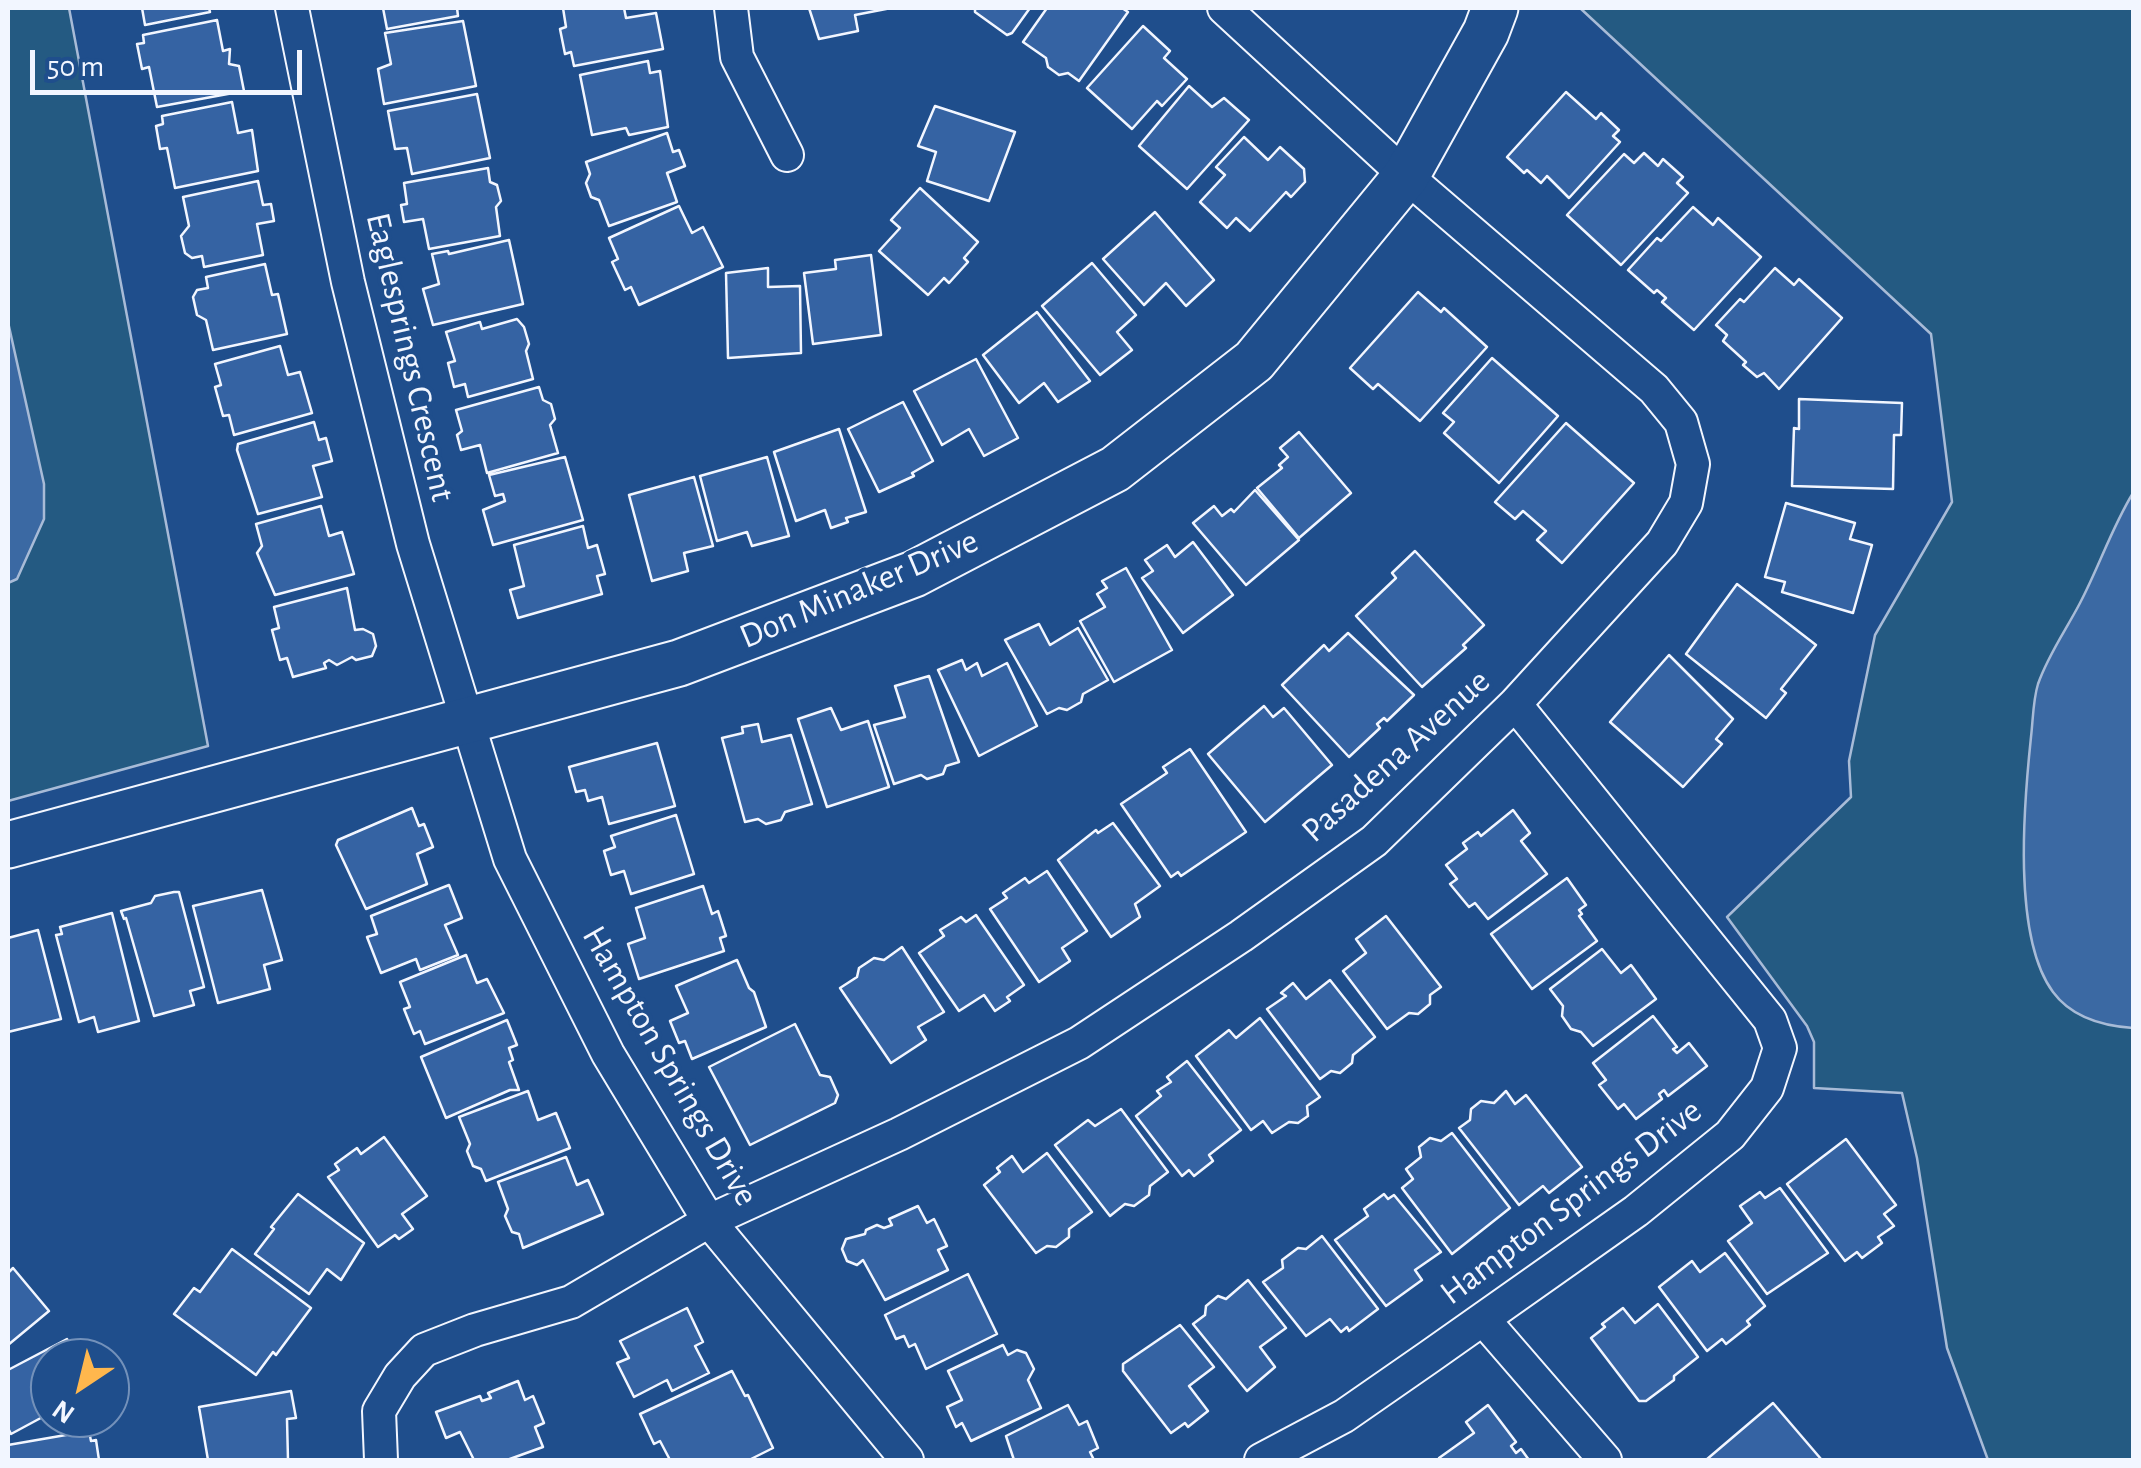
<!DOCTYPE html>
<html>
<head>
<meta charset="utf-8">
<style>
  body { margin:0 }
  #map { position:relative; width:2141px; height:1468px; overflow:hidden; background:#1f4e8c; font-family:"Alegreya Sans",sans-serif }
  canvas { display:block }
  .frame { position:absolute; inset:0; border:10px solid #f2f6ff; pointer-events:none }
  .north { position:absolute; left:30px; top:1338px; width:100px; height:100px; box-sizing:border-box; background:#1f4e8c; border:2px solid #7391ba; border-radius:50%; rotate:215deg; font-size:28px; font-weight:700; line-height:40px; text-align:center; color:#f2f6ff }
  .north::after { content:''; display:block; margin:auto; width:35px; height:45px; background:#ffb74d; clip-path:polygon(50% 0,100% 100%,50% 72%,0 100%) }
  .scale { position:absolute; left:30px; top:50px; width:272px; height:45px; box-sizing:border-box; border:5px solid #f2f6ff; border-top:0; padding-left:12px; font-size:30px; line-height:35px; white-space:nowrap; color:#f2f6ff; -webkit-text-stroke:8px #1f4e8c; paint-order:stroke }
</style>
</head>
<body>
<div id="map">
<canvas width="2141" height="1468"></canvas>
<div class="frame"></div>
<div class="north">N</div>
<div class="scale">50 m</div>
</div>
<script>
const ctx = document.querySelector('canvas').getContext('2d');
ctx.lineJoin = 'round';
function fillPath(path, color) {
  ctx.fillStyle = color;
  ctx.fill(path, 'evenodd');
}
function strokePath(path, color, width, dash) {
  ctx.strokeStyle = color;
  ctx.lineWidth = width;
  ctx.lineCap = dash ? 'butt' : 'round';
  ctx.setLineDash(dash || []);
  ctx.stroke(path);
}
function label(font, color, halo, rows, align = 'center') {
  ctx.font = font + ' "Alegreya Sans",sans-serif';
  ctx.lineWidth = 8;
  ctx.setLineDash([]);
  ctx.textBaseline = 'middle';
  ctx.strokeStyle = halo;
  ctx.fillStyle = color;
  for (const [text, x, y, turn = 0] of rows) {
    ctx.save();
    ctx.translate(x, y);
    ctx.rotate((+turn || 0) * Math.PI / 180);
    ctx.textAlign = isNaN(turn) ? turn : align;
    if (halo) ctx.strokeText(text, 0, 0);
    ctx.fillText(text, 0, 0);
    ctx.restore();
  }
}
const green = new Path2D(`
  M8,8H69L208,746L8,801Z
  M1580,8H2133V1460H1988L1947,1348L1917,1158L1902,1093L1814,1088V1042L1807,1026L1727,917L1851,797L1849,761L1875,635L1952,502L1931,334Z`);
fillPath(green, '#245a82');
strokePath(green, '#a8bbd7', 2.5);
const water = new Path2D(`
  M8,322L44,484V519L17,579L8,583Z
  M2133,493V1028C2103,1026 2072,1018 2053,992C2012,937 2024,803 2031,737C2033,720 2033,700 2038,684C2048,655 2066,630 2080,603C2099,567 2112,527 2133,493Z`);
fillPath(water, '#3b69a3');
strokePath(water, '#a8bbd7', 2.5);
const building = new Path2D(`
  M142,8H209L210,12L145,25Z
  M383,8H457L458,16L387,29Z
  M563,8H624L626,18L656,13L663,49L574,66L571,52L565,54L560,29L566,27Z
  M809,8H885L886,9L855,15L858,31L819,39Z
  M975,8H1030L1012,33L1007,35L975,12Z
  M1047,8H1122L1128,12L1079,81L1068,73L1059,75L1048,67L1046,58L1023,42Z
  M217,20L223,51L230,49L229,64L239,66L244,91L157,107L149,67L142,69L137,44L144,43L143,35Z
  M463,21L476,86L384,104L378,69L391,64L385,33Z
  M1143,26L1170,51L1164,58L1187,79L1162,106L1157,101L1132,129L1087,88Z
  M648,61L650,73L660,71L668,127L629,135L626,128L592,135L580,75Z
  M1189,86L1212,107L1224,98L1249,120L1187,189L1139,146Z
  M1566,92L1596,119L1601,113L1619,130L1613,136L1620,142L1569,198L1547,176L1541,183L1527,170L1524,173L1507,157Z
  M477,94L490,158L412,174L407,148L395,149L388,111Z
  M232,102L238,133L252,130L258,171L175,188L167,148L160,149L156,126L163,124L162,116Z
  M935,106L1015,132L989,201L927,181L936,152L918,146Z
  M667,133L673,152L679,150L685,166L667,173L677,202L609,226L599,200L591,197L586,183L590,174L586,162Z
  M1244,137L1268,160L1280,147L1304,169L1305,182L1291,197L1286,192L1250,231L1236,218L1227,228L1200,202L1225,175L1216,167Z
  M1644,153L1658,166L1663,159L1683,177L1677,183L1688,193L1621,265L1567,215L1624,154L1634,163Z
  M488,168L490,182L497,185L501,201L496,207L500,236L429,249L423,219L404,222L401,205L407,204L404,183Z
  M258,181L263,205L271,204L274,221L257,224L263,255L204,267L202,256L192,258L185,253L181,236L189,226L183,197Z
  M920,188L978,242L964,258L968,262L949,283L944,278L928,295L879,251L900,228L891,220Z
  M679,206L692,233L703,227L723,267L639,305L631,287L625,290L612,262L618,259L609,238Z
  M1693,207L1713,225L1718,218L1761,257L1694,330L1662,302L1666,298L1657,290L1654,293L1628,270L1657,238L1661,241Z
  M1155,212L1214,280L1186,306L1166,283L1144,305L1103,259Z
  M509,240L523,304L433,325L423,289L439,284L432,254L448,251L449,254Z
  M871,255L881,335L813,344L804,273L836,269L835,260Z
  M1092,263L1136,315L1117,332L1132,350L1100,375L1042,306Z
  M265,264L272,295L278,294L287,334L213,350L206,320L197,315L193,297L197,290L208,288L206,277Z
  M768,268V287L800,286L801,353L728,358L726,273Z
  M1775,268L1794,285L1799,279L1842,318L1779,389L1764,373L1757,377L1743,365L1746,362L1723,341L1727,335L1716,325L1740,299L1744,302Z
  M1418,292L1441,312L1444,308L1487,347L1420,421L1378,384L1373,389L1350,368Z
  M1037,312L1090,381L1058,402L1044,383L1019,403L983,355Z
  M517,319L524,327L529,344L526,351L533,379L468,397L465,384L454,387L448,363L455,361L446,332L480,322L482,329Z
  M280,346L288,375L300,372L312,413L234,435L229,415L223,416L215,387L221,385L215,364Z
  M1492,358L1558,416L1499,483L1444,433L1454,422L1443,413Z
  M976,359L1018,438L984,456L969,429L942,445L914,391Z
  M539,387L543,400L551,404L555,419L550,425L558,453L487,473L480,445L461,450L457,435L462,431L456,410Z
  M1799,399L1902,403L1901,435H1894L1893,489L1792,486L1794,428L1799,429Z
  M903,402L933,461L912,473L914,476L879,492L848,429Z
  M314,422L319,440L326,438L332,461L313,466L322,497L258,514L237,450L238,444Z
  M1566,423L1634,483L1562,563L1537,540L1546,531L1523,511L1515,519L1495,502Z
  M839,429L866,512L846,518L848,522L831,528L825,510L796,521L774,452Z
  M1299,432L1351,493L1299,538L1257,488L1282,468L1279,465L1288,457L1280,448Z
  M565,457L583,520L493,545L483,510L505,501L503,494L495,496L489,475Z
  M767,457L789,536L752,546L747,532L717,541L700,476Z
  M694,477L713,546L684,553L688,571L652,581L629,495Z
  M1255,490L1299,540L1246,585L1193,523L1214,506L1222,516L1231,509L1234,512Z
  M1786,503L1855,523L1850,539L1872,545L1853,613L1782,592L1785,582L1765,577Z
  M321,506L329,536L342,532L354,574L275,595L257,553L262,546L256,524Z
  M583,526L588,548L597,545L605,574L597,576L602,594L518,618L510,590L524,586L514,545Z
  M1193,542L1233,595L1183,633L1142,578L1153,571L1145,560L1167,545L1175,557Z
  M1415,551L1484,625L1463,645L1466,648L1422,687L1356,616L1396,578L1392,573Z
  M1126,568L1172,650L1114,682L1080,621L1105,607L1097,594L1107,588L1102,581Z
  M1737,584L1816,645L1781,689L1786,693L1766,718L1686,654Z
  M347,588L355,630L363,629L373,634L376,646L372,656L356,660L352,657L337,665L329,660L324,663L326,668L293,677L287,658L280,660L272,630L279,628L274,607Z
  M1039,624L1050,645L1078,628L1108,680L1083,694L1081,702L1067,710L1059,708L1047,714L1005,640Z
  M1348,633L1414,695L1387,721L1384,718L1377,724L1380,728L1349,757L1282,685L1324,645L1329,651Z
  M1669,655L1733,719L1716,739L1722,744L1683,787L1610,722Z
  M962,660L966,670L977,663L982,676L1007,663L1037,726L979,756L938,670Z
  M929,676L959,762L946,766L943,774L927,779L921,775L894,784L874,725L905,717L895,686Z
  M1264,706L1273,717L1284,708L1332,765L1265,822L1208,754Z
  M831,708L841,730L868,721L889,787L827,807L798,719Z
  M758,724L762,742L791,735L812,804L785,812L781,820L766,824L758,819L745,822L722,738L743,733L742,727Z
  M657,743L675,806L609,824L602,797L588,801L585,790L576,792L569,767Z
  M1190,749L1246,832L1181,876L1178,872L1171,877L1121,804L1167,773L1163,767Z
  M412,808L419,826L424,824L433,847L417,854L427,884L366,909L336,845L338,840Z
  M1513,810L1530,833L1521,841L1547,874L1488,919L1475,903L1469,907L1450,884L1457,879L1446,865L1467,849L1463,843L1478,832L1481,836Z
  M676,815L694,874L631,894L624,871L611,875L604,851L615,847L611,836Z
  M1113,823L1160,886L1135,904L1140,917L1111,937L1058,860L1096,830L1098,833Z
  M1047,871L1087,931L1062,948L1070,961L1039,982L990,909L1007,898L1003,893L1025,878L1029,883Z
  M1567,878L1586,905L1579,910L1582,914L1579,916L1597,941L1532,989L1491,934Z
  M449,885L462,918L445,925L458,955L420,970L416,959L381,973L367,937L377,934L371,916Z
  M703,886L712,914L718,911L726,936L720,938L724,951L639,979L628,944L645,938L636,908Z
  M262,890L282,960L264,965L270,989L218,1003L193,906Z
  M174,892H179L204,987L190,991L194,1005L154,1016L126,918L124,919L121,911L151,903L155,896Z
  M112,913L139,1021L98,1032L94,1017L79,1022L56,935L62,934L60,927Z
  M976,915L1024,985L1007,997L1010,1001L995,1011L984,995L959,1011L919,953L944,936L940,930L961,917L966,922Z
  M1386,916L1441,987L1430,995V1004L1418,1014L1409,1013L1387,1029L1343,971L1366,953L1356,939Z
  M38,930L61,1019L8,1032V938Z
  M902,947L944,1012L918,1027L926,1040L891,1063L840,988L857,977L859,968L874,958L884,960Z
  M1602,949L1621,973L1631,965L1656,999L1593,1046L1581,1032L1571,1029L1562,1016L1563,1006L1550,989Z
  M466,955L477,983L487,979L504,1013L425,1044L420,1031L414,1034L404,1009L410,1007L400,982Z
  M737,960L749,988L754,992L766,1027L692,1059L685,1041L679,1043L670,1021L688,1013L676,986Z
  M1330,980L1375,1037L1353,1055L1352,1063L1340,1073L1331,1071L1320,1079L1267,1009L1286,996L1281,993L1293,983L1306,999Z
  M1653,1016L1677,1047L1673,1049L1677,1053L1689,1043L1707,1066L1668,1096L1664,1090L1659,1094L1662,1099L1636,1119L1624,1104L1618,1109L1599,1085L1606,1080L1593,1063Z
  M1260,1018L1320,1097L1307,1106L1308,1116L1298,1123L1289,1122L1272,1133L1263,1121L1251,1130L1196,1056L1229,1030L1236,1038Z
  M507,1020L517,1045L509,1048L513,1060L509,1062L519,1090H510L446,1118L421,1057Z
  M795,1024L820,1075L830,1077L838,1095L835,1103L750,1145L709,1067Z
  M1187,1061L1241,1130L1209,1155L1213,1161L1194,1176L1189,1170L1182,1176L1136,1116L1161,1096L1157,1091L1171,1082L1167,1077Z
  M528,1091L538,1120L556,1113L570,1148L486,1181L481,1169L473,1166L467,1151L470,1144L459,1117Z
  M1506,1091L1515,1104L1526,1095L1582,1167L1549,1193L1543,1186L1519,1205L1459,1128L1470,1120L1471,1109L1481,1101L1494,1103Z
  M1121,1109L1168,1172L1150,1186L1149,1195L1134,1206L1125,1204L1110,1216L1055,1145L1088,1120L1095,1126Z
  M1452,1133L1510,1208L1452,1254L1402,1188L1413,1179L1406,1169L1421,1157L1419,1147L1430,1138L1441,1141Z
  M384,1137L427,1196L402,1214L413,1229L399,1239L395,1235L378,1247L328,1177L339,1170L335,1164L357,1148L361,1154Z
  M1846,1139L1896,1205L1884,1214L1894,1226L1878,1237L1882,1243L1862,1258L1857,1252L1845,1261L1787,1184Z
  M1047,1153L1092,1212L1069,1229V1237L1056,1247L1047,1246L1036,1253L984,1185L1000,1172L997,1168L1012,1156L1023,1172Z
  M566,1157L577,1185L588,1180L603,1214L523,1248L519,1234L512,1232L505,1216L508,1209L498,1182Z
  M1780,1188L1828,1253L1767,1294L1728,1241L1752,1223L1740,1206L1760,1192L1765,1198Z
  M298,1194L364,1243L341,1280L327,1269L309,1294L255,1254L274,1229L271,1227Z
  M1384,1194L1388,1199L1394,1195L1441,1252L1415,1270L1422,1280L1386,1306L1335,1240L1368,1216L1364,1209Z
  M918,1206L927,1223L934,1219L947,1246L938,1250L948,1270L885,1300L863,1260L857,1265L847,1261L842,1249L846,1239L865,1234L866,1230L877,1225L884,1228L892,1225L889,1219Z
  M1322,1236L1378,1309L1349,1331L1347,1327L1341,1332L1330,1319L1306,1336L1263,1282L1283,1268L1282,1260L1298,1248L1306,1249Z
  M232,1249L311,1308L276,1355L273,1352L256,1375L174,1314L194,1288L200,1292Z
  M1725,1253L1765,1306L1747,1321L1750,1325L1726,1344L1722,1339L1707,1351L1659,1287L1692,1261L1700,1272Z
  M13,1268L49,1311L8,1345V1273Z
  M968,1274L997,1334L926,1369L915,1344L909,1347L904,1336L896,1339L885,1315Z
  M1248,1280L1286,1328L1260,1347L1275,1367L1247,1391L1193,1324L1205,1315L1206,1306L1218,1296L1226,1299Z
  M1658,1304L1698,1357L1674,1376V1380L1646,1401H1639L1591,1338L1605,1327L1602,1324L1623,1308L1635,1323Z
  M687,1308L703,1342L695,1346L709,1373L672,1391L667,1380L634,1397L617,1363L629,1358L620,1341Z
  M1180,1325L1214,1367L1189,1386L1208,1411L1188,1427L1185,1423L1171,1433L1123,1371V1364Z
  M67,1339L77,1358H50V1413L11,1434L8,1428V1370Z
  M1003,1345L1008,1355L1017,1350L1026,1353L1034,1369L1028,1380L1041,1408L971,1441L962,1423L956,1427L947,1407L962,1400L948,1371Z
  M732,1371L745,1396L748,1395L773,1448L749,1460H670L660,1441L654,1444L640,1414Z
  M518,1381L525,1400L533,1396L544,1423L535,1427L543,1447L507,1460H474L460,1432L446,1438L436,1412L480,1396L482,1401L491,1398L488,1393Z
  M291,1391L296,1418L287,1419L288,1460H208L199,1407Z
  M1773,1403L1821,1459L1819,1460H1706Z
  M1068,1405L1079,1425L1087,1421L1098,1448L1090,1452L1094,1460H1014L1006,1436Z
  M1488,1405L1516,1442L1511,1446L1516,1453L1521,1449L1529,1460H1441L1439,1458L1474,1433L1466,1422Z
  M89,1431L91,1441L96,1440L99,1460H8V1445Z`);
fillPath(building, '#3563a3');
strokePath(building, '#f2f6ff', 2.5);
const street = new Path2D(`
  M292,8L348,282L413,544L510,859L608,1054L709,1221L907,1460
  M731,8L737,57L787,155
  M1483,1319L1605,1460
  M381,1460L379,1411L400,1376L424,1350L475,1330L571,1302L709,1221L899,1134L1079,1043L1241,936L1374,841L1515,704L1662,543L1686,503L1693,464L1681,422L1654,389L1406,176L1224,8
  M1261,1460L1344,1416L1429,1357L1636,1211L1730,1135L1767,1088L1780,1048L1770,1020L1515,704`);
const secondary = new Path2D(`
  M8,845L679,663L914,574L1115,469L1254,361L1406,176L1486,32L1495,8`);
strokePath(street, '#f2f6ff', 36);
strokePath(secondary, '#f2f6ff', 49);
strokePath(street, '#1f4e8c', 32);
strokePath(secondary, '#1f4e8c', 45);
label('35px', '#f2f6ff', '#1f4e8c', [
  ["Eaglesprings Crescent",410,357,77],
  ["Don Minaker Drive",859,589,-23],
  ["Pasadena Avenue",1396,756,-42],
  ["Hampton Springs Drive",670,1066,60],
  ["Hampton Springs Drive",1571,1202,-37]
]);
</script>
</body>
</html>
